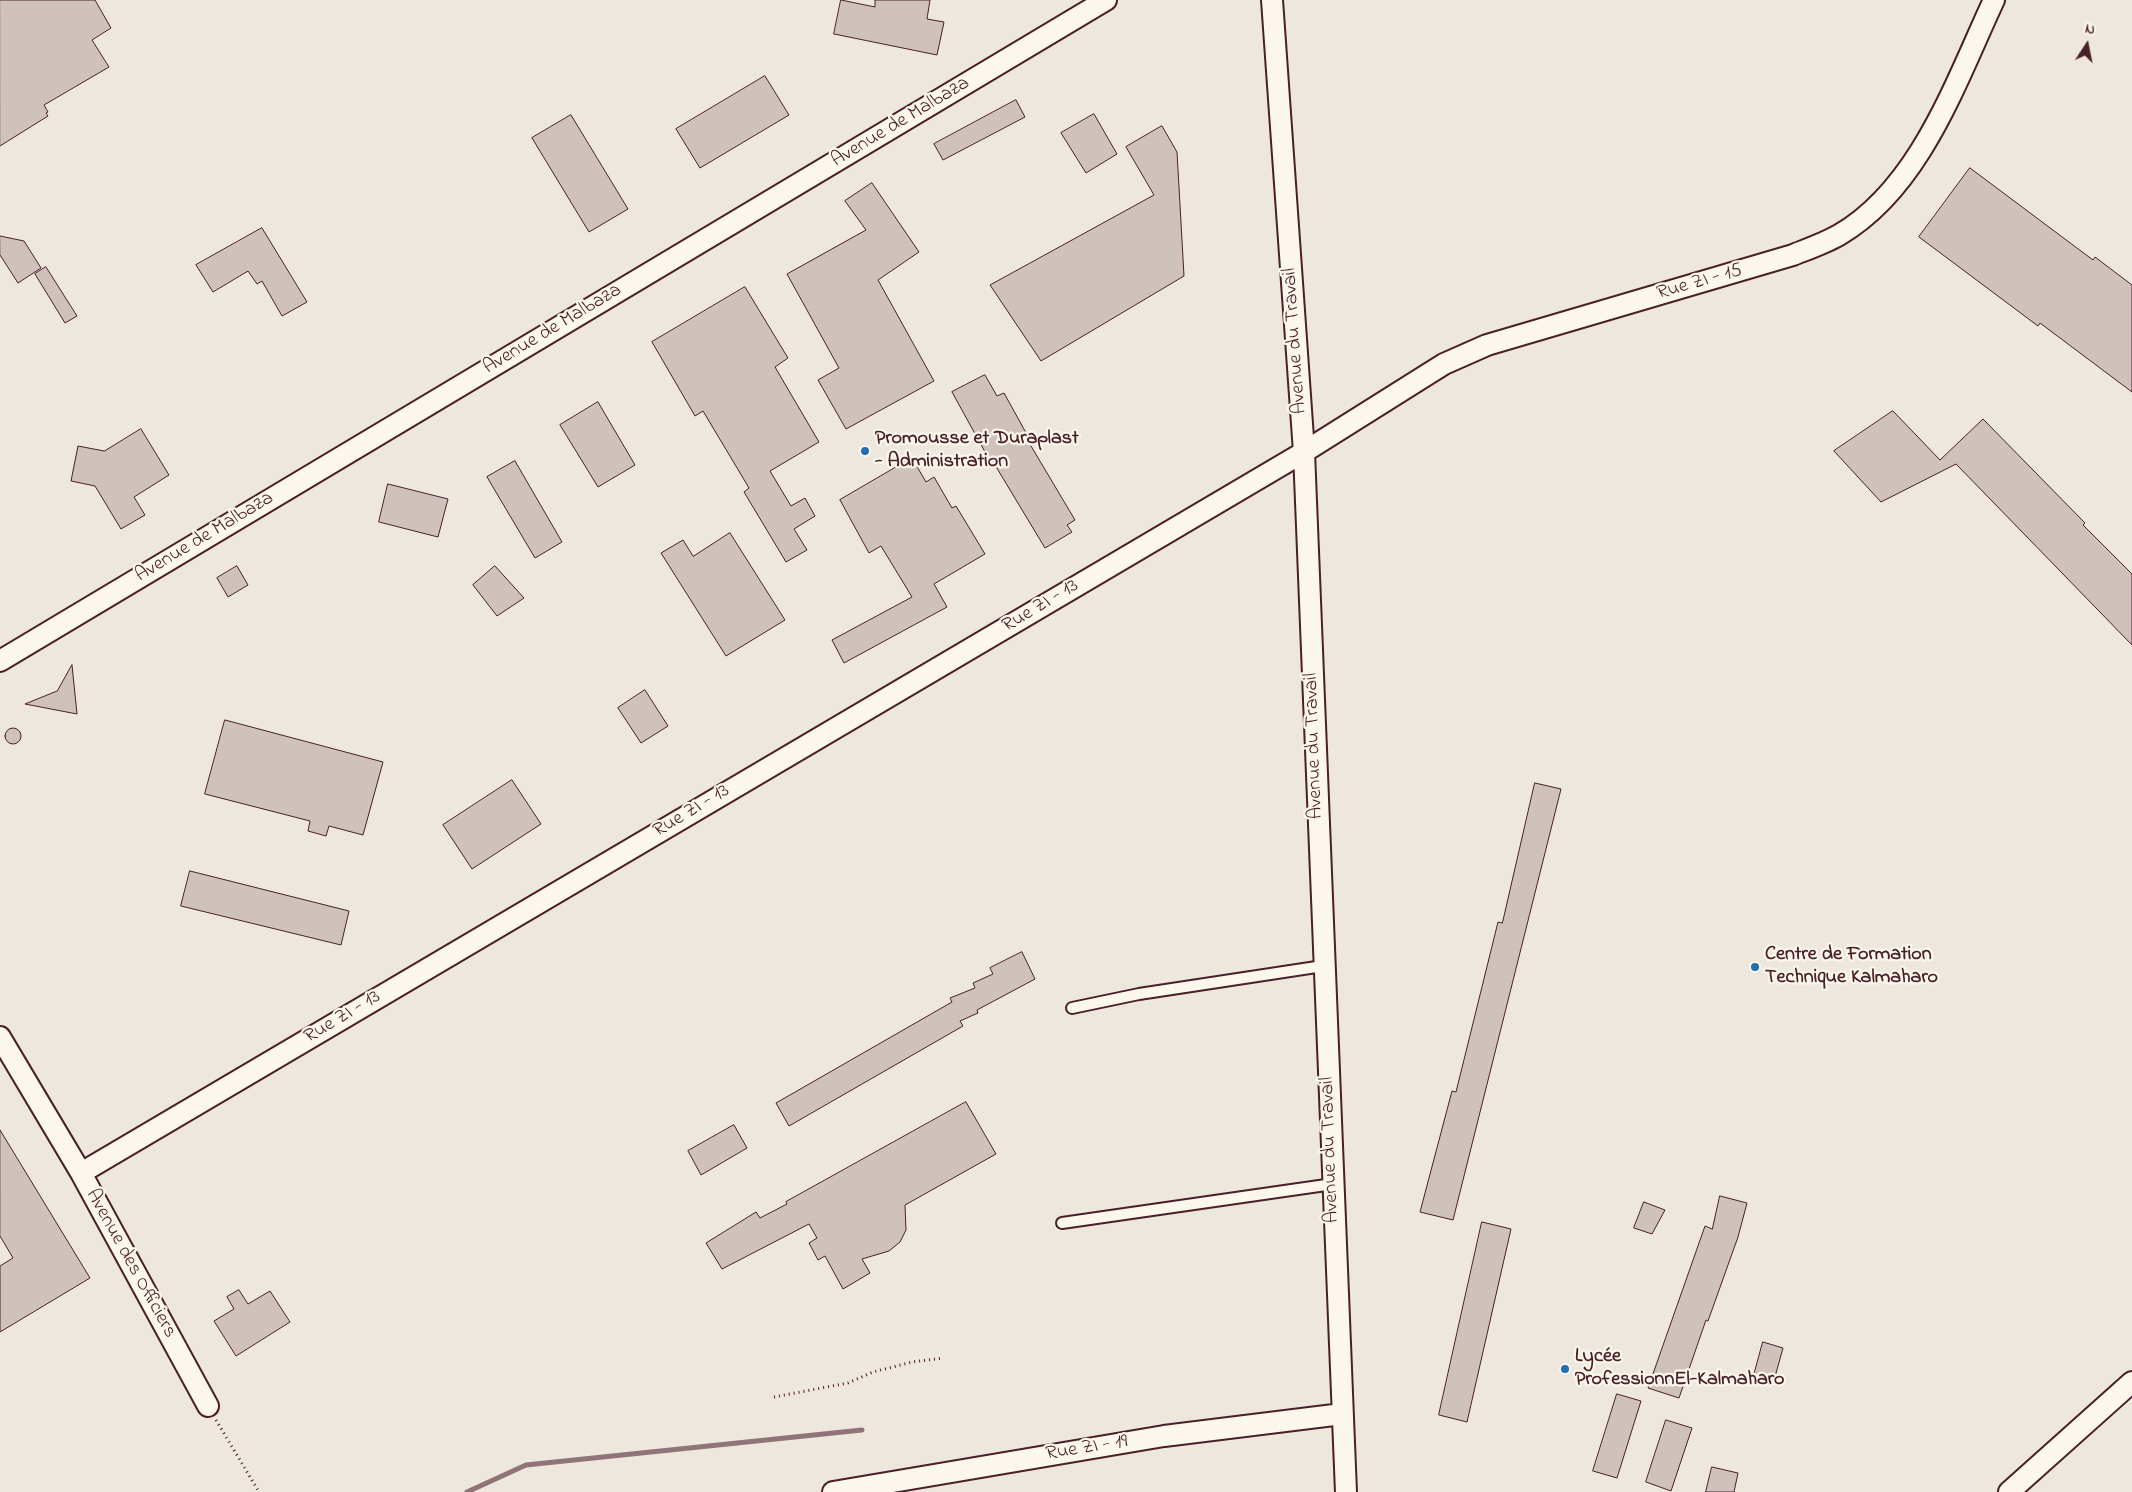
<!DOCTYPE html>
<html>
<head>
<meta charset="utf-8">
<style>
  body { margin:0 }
  #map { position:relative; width:2132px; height:1492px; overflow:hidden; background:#fbf7ec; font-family:"Indie Flower",sans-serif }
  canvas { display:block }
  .north { position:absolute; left:2062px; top:20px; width:50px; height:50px; -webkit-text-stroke:4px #fbf7ec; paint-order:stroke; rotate:11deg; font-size:14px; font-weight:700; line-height:20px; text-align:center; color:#4a1f2b }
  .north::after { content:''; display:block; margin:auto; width:18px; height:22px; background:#4a1f2b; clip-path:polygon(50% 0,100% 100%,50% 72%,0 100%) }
</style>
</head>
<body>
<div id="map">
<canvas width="2132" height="1492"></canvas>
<div class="north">N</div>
</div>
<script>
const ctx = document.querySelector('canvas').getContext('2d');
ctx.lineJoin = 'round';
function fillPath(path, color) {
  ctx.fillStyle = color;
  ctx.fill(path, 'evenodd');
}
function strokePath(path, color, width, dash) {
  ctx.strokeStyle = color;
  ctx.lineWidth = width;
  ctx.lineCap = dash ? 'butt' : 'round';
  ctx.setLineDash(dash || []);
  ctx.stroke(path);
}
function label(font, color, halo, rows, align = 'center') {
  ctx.font = font + ' "Indie Flower",sans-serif';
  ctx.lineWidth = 4.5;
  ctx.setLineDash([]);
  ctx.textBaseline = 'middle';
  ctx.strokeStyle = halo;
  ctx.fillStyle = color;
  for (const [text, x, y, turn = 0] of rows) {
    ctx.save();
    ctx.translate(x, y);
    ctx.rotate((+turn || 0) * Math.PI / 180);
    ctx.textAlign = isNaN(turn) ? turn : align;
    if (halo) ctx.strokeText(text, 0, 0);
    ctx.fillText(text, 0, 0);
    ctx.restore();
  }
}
fillPath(new Path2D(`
  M0,0H2132V1492H0Z`), '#eee7de');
strokePath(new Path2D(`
  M467,1492L526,1465L862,1430`), '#907477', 5);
const building = new Path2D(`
  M0,0H95L111,28L92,40L109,67L44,105L48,112L46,113L48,116L0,146Z
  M841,0L875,7V0H930L927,19L944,22L937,55L834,34Z
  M765,76L789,115L700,168L676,129Z
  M1016,100L1025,117L943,160L934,144Z
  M1094,114L1117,154L1086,173L1061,133Z
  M571,115L628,209L589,232L532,138Z
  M1162,126L1177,152L1184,276L1041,361L990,285L1154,195L1126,147Z
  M1970,168L2093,260L2095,257L2132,285V392L2040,323L2038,326L1919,237Z
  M872,183L919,252L878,280L934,381L846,429L818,380L839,368L787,274L866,230L845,201Z
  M262,228L307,302L282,316L262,281L257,284L248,271L213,292L196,265Z
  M0,236L24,241L41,268L18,283L0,255Z
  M46,267L77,316L65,323L35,274Z
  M745,287L788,358L775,367L819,442L770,471L791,506L805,498L815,516L794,529L807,550L786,562L744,492L749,488L703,411L695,416L652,342Z
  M985,375L997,396L1004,393L1030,440L1028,441L1075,520L1067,525L1072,532L1045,548L992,460L990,461L952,392Z
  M598,402L635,465L598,487L560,425Z
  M1893,411L1940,460L1983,419L2085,523L2083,525L2132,574V645L1956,464L1881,502L1834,451Z
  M141,429L169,475L134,497L145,515L121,529L95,486L71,481L78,446L104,451Z
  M912,458L926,482L934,477L952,508L956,506L985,554L934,584L947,607L844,663L832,640L912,597L881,546L869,553L840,500Z
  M515,461L562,542L535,558L487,477Z
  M388,484L448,499L438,537L379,522Z
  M730,533L785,620L726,656L661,553L683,540L693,556Z
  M237,566L248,585L228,597L217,578Z
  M495,566L524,598L497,616L473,585Z
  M72,665L77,714L25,704L57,691Z
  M645,690L668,726L641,743L618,708Z
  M225,720L383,762L363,835L329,826L326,836L308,831L310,821L205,794Z
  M5 736a8 8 0 1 1 16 0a8 8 0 1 1-16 0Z
  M512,780L541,824L472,869L443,825Z
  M1535,783L1561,789L1453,1220L1420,1212L1452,1091L1456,1092L1498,922L1502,923Z
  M190,871L349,911L341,945L181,906Z
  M1022,952L1035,979L977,1010L978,1013L960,1021L963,1026L789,1126L776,1103L952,1002L950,998L975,988L973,983L993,974L990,968Z
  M966,1102L996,1154L905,1205L906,1230L900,1242L889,1251L862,1259L870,1273L843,1289L825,1256L818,1260L809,1243L817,1238L809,1224L722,1269L706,1243L756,1212L760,1218L787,1204L786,1202Z
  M734,1125L747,1148L701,1175L688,1151Z
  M0,1130L90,1278L0,1332V1266L13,1258L0,1236Z
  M1720,1196L1747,1203L1738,1237L1708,1321L1706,1320L1679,1398L1648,1388L1705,1226L1712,1229Z
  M1644,1202L1665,1210L1652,1234L1634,1228Z
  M1482,1222L1511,1229L1467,1422L1439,1415Z
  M239,1290L248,1304L270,1291L290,1322L236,1356L214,1321L234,1309L227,1297Z
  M1763,1342L1783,1348L1773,1384L1753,1379Z
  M1617,1394L1641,1401L1617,1478L1593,1471Z
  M1666,1420L1692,1428L1671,1491L1646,1482Z
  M1712,1467L1738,1473L1734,1492H1706Z`);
fillPath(building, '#cfc2bc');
strokePath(building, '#4a1f2b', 1);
const service = new Path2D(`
  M1072,1008L1139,994L1323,966
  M1062,1223L1333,1184`);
const minor = new Path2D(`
  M1272,0L1304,452L1346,1492
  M0,661L1106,0
  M0,1037L81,1173L208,1406
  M81,1173L1304,452L1444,364L1487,345L1793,255C1808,249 1825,243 1839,235C1920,188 1956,81 1994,0
  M833,1492L1164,1436L1342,1414
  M2009,1492L2132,1382`);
strokePath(service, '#4a1f2b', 14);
strokePath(minor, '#4a1f2b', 24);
strokePath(new Path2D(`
  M774,1397L848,1383L873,1372L912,1362L943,1358
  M216,1420L259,1492`), '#4a1f2b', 3, [1, 4]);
strokePath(service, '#fbf7ec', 10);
strokePath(minor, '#fbf7ec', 20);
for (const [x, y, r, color] of [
  [865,451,5,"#1f6fb2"],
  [1755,967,5,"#1f6fb2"],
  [1565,1369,5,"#1f6fb2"]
]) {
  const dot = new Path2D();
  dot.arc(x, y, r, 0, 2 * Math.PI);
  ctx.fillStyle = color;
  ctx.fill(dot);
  strokePath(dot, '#fbf7ec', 2);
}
label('20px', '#4a1f2b', '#fbf7ec', [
  ["Avenue de Malbaza",901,123,-31],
  ["Rue ZI - 15",1700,283,-16],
  ["Avenue de Malbaza",553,330,-31],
  ["Avenue du Travail",1296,341,-94],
  ["Avenue de Malbaza",205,538,-31],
  ["Rue ZI - 13",1041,607,-31],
  ["Avenue du Travail",1315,746,-92],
  ["Rue ZI - 13",692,812,-31],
  ["Rue ZI - 13",343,1018,-31],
  ["Avenue du Travail",1331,1150,-92],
  ["Avenue des Officiers",130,1264,61],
  ["Rue ZI - 19",1087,1449,-9]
]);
label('bold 20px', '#4a1f2b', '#fbf7ec', [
  ["Promousse et Duraplast",875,440],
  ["- Administration",875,463],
  ["Centre de Formation",1765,956],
  ["Technique Kalmaharo",1765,979],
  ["Lycée",1575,1358],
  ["ProfessionnEl-Kalmaharo",1575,1381]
], 'left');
</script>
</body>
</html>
